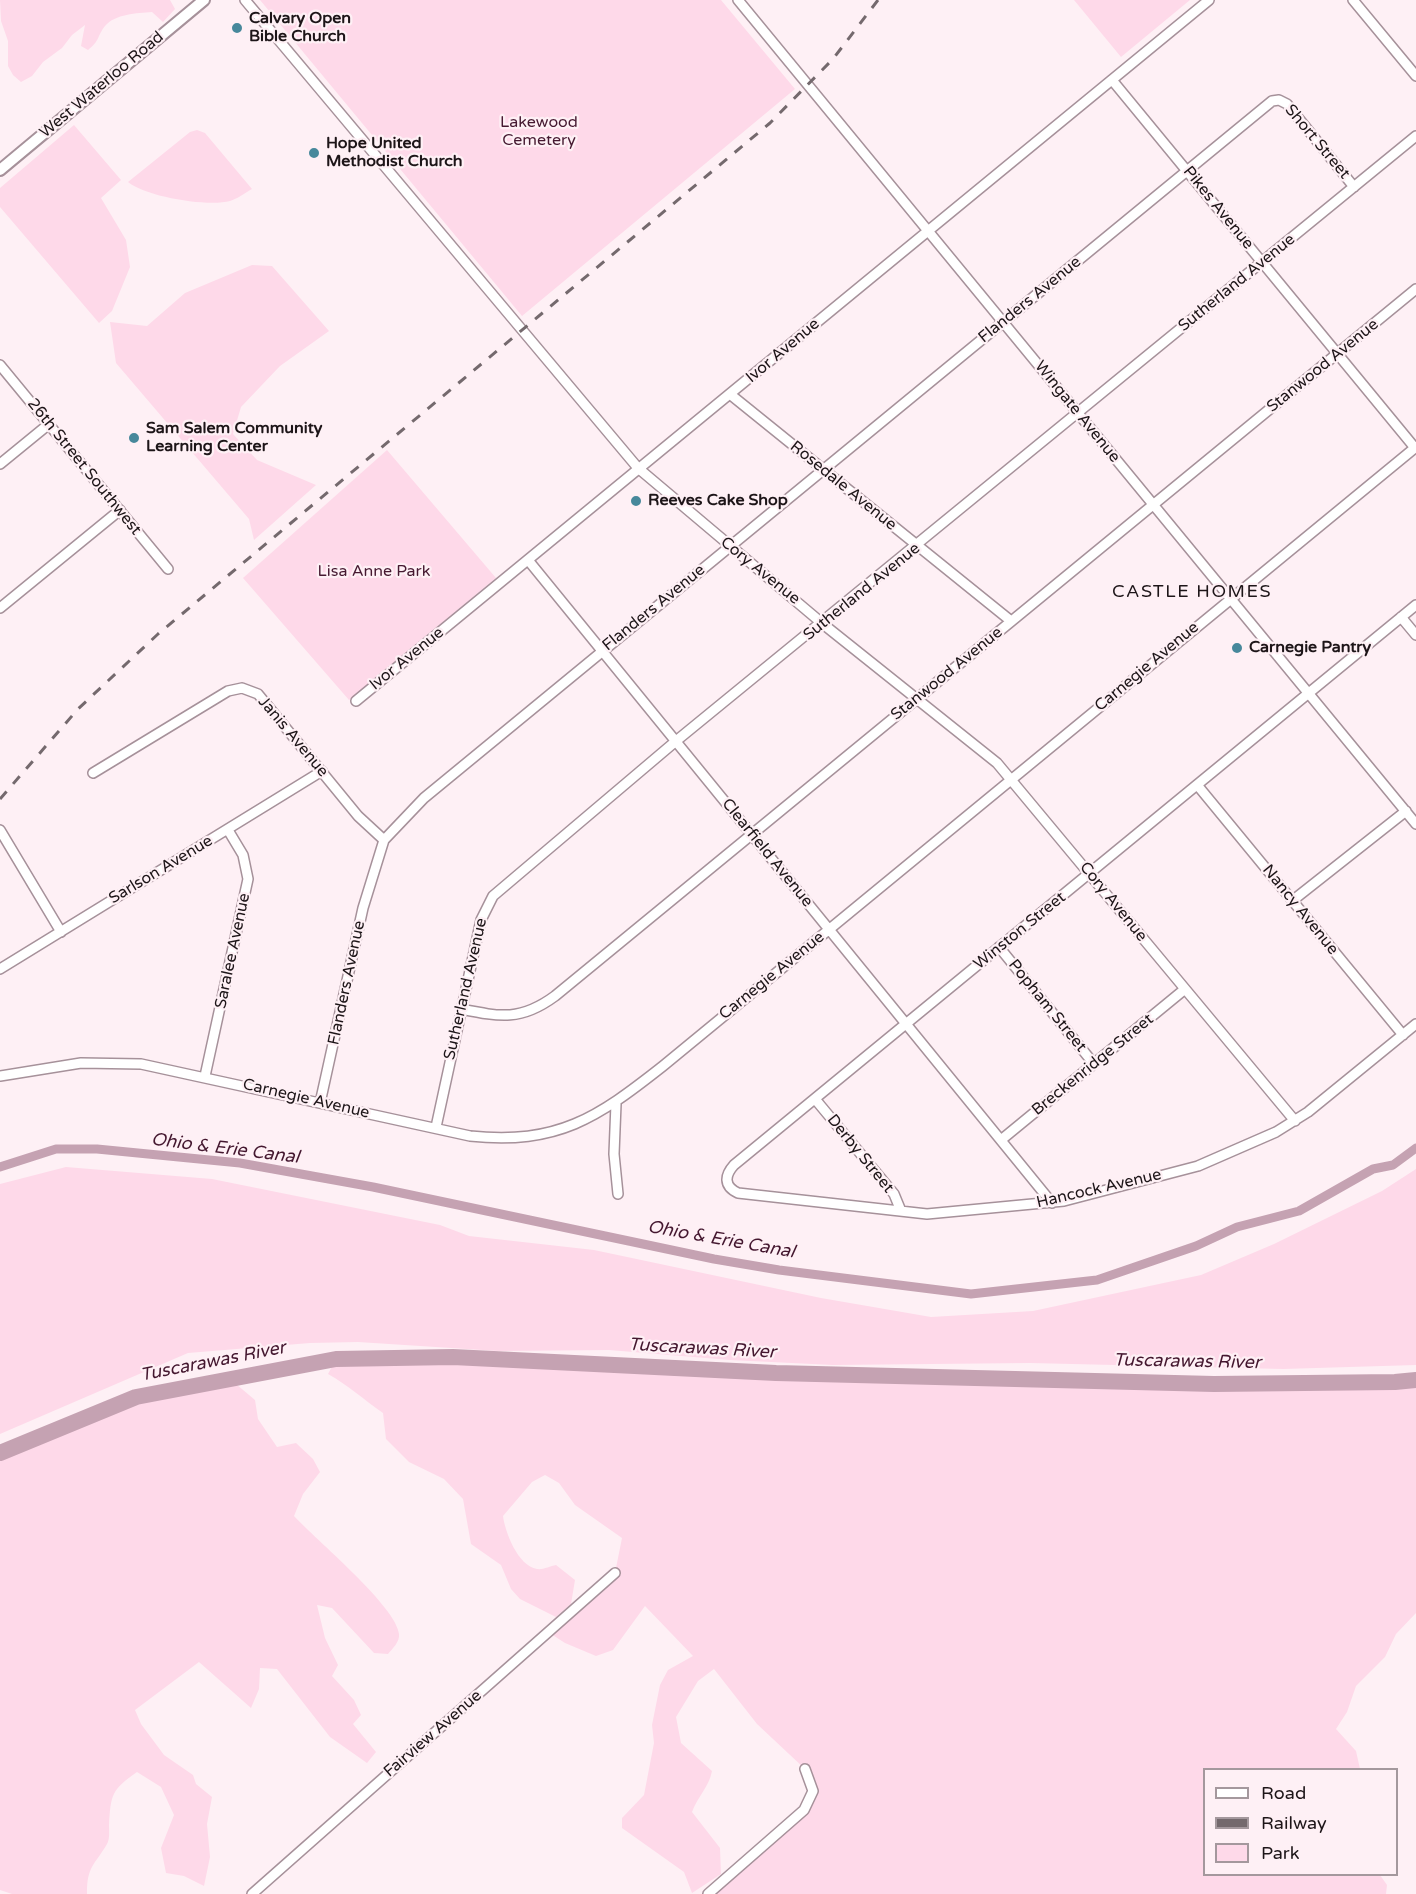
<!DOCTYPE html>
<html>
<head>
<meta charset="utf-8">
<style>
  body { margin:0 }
  #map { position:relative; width:1416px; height:1894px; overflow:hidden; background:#fef0f5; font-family:"Varela Round",sans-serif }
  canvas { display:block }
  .legend { position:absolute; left:1203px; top:1768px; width:195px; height:108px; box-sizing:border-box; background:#fef0f5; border:2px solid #a4989d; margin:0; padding:8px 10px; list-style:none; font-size:18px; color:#1d1518 }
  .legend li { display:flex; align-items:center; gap:12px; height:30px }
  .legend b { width:30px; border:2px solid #a4989d }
</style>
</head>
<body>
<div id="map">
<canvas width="1416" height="1894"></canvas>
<ul class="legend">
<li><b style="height:8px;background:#fff"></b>Road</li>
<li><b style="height:8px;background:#74696d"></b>Railway</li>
<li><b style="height:16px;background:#fed9e9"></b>Park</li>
</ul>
</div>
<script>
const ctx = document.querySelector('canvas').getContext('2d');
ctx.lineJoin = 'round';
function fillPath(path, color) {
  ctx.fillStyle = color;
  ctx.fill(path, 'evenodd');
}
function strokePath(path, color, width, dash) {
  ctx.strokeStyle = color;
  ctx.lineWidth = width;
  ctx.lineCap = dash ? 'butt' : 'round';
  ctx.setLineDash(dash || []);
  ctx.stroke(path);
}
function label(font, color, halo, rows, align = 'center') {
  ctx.font = font + ' "Varela Round",sans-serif';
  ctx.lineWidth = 4.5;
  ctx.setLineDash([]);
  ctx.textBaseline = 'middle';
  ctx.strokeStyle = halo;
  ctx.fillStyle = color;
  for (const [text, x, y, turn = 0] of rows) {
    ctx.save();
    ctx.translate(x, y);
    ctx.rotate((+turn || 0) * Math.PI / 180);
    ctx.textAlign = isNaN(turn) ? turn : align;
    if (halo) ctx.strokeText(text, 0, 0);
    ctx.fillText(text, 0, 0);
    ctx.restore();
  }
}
fillPath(new Path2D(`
  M0,0H170L175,9L163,22L152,12C137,13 115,14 105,26C97,36 100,41 88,50L81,46L85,25L72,35L62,48L43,62L32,76L21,82L13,75L8,66V41L1,21Z
  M260,0H721L795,89L522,316Z
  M1074,0H1190L1121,57Z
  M74,125L121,180L101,198L126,240L130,267L112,311L99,323L0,207V188Z
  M197,130L205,133L252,189C245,193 237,199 230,201C208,207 146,197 128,182L190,132Z
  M252,265L272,266L329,331L280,366L241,407L233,434L257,460L316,485L254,540L249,519L116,363L110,322L147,326L185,293Z
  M387,450L496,578L349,700L243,578Z
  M66,1167L212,1179L440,1225L469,1236L594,1250L821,1298L931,1317L1033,1311L1201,1275L1274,1244L1382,1191L1416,1169V1365L1283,1369L1030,1363L833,1365L730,1360L609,1350L498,1351L358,1342L310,1343L188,1353L0,1434V1184Z
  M336,1359L1214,1384L1395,1382L1416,1380V1613L1396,1634L1385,1657L1356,1686L1347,1712L1336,1729L1356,1751L1360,1769L1204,1770V1874L1380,1875L1387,1885L1386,1894H708L799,1815L811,1796L805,1769L757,1724L714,1669L698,1681L676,1717L681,1743L712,1771C709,1787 698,1796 692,1812L720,1848L721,1874L692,1893L684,1872L622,1828V1818L644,1795L654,1743L652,1725L660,1685L668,1670L693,1656L645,1606L613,1650L596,1656L565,1643L548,1632L615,1573L622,1538L575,1505L559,1483L545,1475L532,1482L503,1516C505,1532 518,1566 537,1569C543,1570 550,1566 556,1565L575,1580L571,1604L556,1617L520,1599L511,1589L501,1565L471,1544L463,1499L444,1479L409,1462L386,1439L383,1413C364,1400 348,1385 328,1374Z
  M230,1379L255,1400L258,1419L277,1447L296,1443L313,1459L320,1472L303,1494L294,1516C315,1539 397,1607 399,1634C400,1642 392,1649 388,1654L374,1653L332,1608L317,1605L325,1638L338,1665L332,1676L354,1700L361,1715L353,1724L376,1752L367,1763L330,1737L277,1669L260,1668L259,1689L251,1708L199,1662L135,1710L141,1724L164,1755L193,1775L196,1784L212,1797L207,1824L210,1857L204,1886L184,1876L166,1873L161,1848L174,1815L161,1787L137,1772C111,1790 111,1795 109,1825C109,1831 110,1839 107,1844C94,1866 87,1866 87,1894H12L0,1890V1453L136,1397Z`), '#fed9e9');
strokePath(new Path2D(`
  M0,1167L56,1149H97L240,1163L373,1187L714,1259L779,1270L971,1294L1097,1280L1196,1246L1237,1227L1299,1211L1373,1169L1393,1165L1416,1148`), '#c5a2b2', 9);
strokePath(new Path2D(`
  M0,1453L136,1397L336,1359L453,1357L776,1373L1214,1384L1395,1382L1416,1380`), '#c5a2b2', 16);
const minor = new Path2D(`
  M245,0L638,468L823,624L997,763L1295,1121
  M738,0L1416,824
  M1353,0L1416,76
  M1112,80L1415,448
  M0,365L168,569
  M731,395L1011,621
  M0,464L49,424
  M528,560L1052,1203
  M1416,605L734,1165C725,1175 723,1186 738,1193L927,1214L1064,1201L1198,1166L1276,1132L1308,1112L1416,1024
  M0,608L120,510
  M1401,617L1416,635
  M356,701L1209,0
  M93,773L228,691L242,688L258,694L358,816L384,840
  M1198,786L1403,1035
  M0,830L61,932
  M1292,901L1406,811
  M999,947L1094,1064
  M0,969L322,771
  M461,1009C501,1017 521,1021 555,996L1416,289
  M0,1076L81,1063L141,1064L470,1136C558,1145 597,1118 663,1066L1416,447
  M205,1076L248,879L243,855L228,830
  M815,1099L894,1194L901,1211
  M320,1103L363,908L384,840L424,798L1272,101L1279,100L1287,104L1354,187
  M616,1104L614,1154L618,1194
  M436,1127L481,920L493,896L676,741L1416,136
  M1001,1140L1185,989
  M252,1894L615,1573
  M708,1894L804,1810L813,1791L805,1769`);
const major = new Path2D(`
  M0,170L204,0`);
strokePath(minor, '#a6919a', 12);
strokePath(major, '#a6919a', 14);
strokePath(minor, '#fff', 9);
strokePath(major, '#fff', 10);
strokePath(new Path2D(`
  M0,799L78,709L158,634L770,123L833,59L878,0`), '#74696d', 3, [10, 10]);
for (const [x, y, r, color] of [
  [237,28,6,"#47889b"],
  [314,153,6,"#47889b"],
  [134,438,6,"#47889b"],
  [636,501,6,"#47889b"],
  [1237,648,6,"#47889b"]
]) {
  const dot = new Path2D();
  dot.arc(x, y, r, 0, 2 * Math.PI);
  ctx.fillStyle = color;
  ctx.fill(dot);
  strokePath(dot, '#fef0f5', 2);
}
label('bold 16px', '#1d1518', '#fef0f5', [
  ["Calvary Open",249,19],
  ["Bible Church",249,37],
  ["Hope United",326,144],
  ["Methodist Church",326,162],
  ["Sam Salem Community",146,429],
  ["Learning Center",146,447],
  ["Reeves Cake Shop",648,501],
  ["Carnegie Pantry",1249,648]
], 'left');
label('16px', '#1d1518', '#fef0f5', [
  ["West Waterloo Road",102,85,-40],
  ["Short Street",1317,142,50],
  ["Pikes Avenue",1218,208,51],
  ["Sutherland Avenue",1237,283,-39],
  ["Flanders Avenue",1030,300,-39],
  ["Ivor Avenue",783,351,-40],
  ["Stanwood Avenue",1323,366,-39],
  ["Wingate Avenue",1077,412,51],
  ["26th Street Southwest",84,467,51],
  ["Rosedale Avenue",843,486,39],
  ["Cory Avenue",760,571,39],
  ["Sutherland Avenue",862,592,-39],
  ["Flanders Avenue",654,608,-39],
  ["Ivor Avenue",407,659,-39],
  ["Carnegie Avenue",1147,667,-40],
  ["Stanwood Avenue",947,674,-39],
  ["Janis Avenue",293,737,50],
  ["Clearfield Avenue",767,853,51],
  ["Sarlson Avenue",161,870,-31],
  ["Cory Avenue",1113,902,51],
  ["Nancy Avenue",1300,910,51],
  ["Winston Street",1020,931,-39],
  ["Saralee Avenue",233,951,-78],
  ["Carnegie Avenue",772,976,-39],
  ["Flanders Avenue",347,983,-78],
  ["Sutherland Avenue",466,989,-77],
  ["Popham Street",1047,1006,51],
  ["Breckenridge Street",1093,1065,-39],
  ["Carnegie Avenue",306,1099,13],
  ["Derby Street",860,1154,51],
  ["Hancock Avenue",1099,1189,-13],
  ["Fairview Avenue",433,1734,-41]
]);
label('16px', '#461931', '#fef0f5', [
  ["Lakewood",539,123],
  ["Cemetery",539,141],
  ["Lisa Anne Park",374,572]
]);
ctx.letterSpacing = '1.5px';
label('18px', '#1d1518', '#fef0f5', [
  ["CASTLE HOMES",1192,592]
]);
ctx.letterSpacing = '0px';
label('italic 18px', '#44172f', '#fef0f5', [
  ["Ohio & Erie Canal",225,1149,7],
  ["Ohio & Erie Canal",721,1240,10],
  ["Tuscarawas River",702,1349,3],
  ["Tuscarawas River",213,1362,-11],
  ["Tuscarawas River",1187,1362,1]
]);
</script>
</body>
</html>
